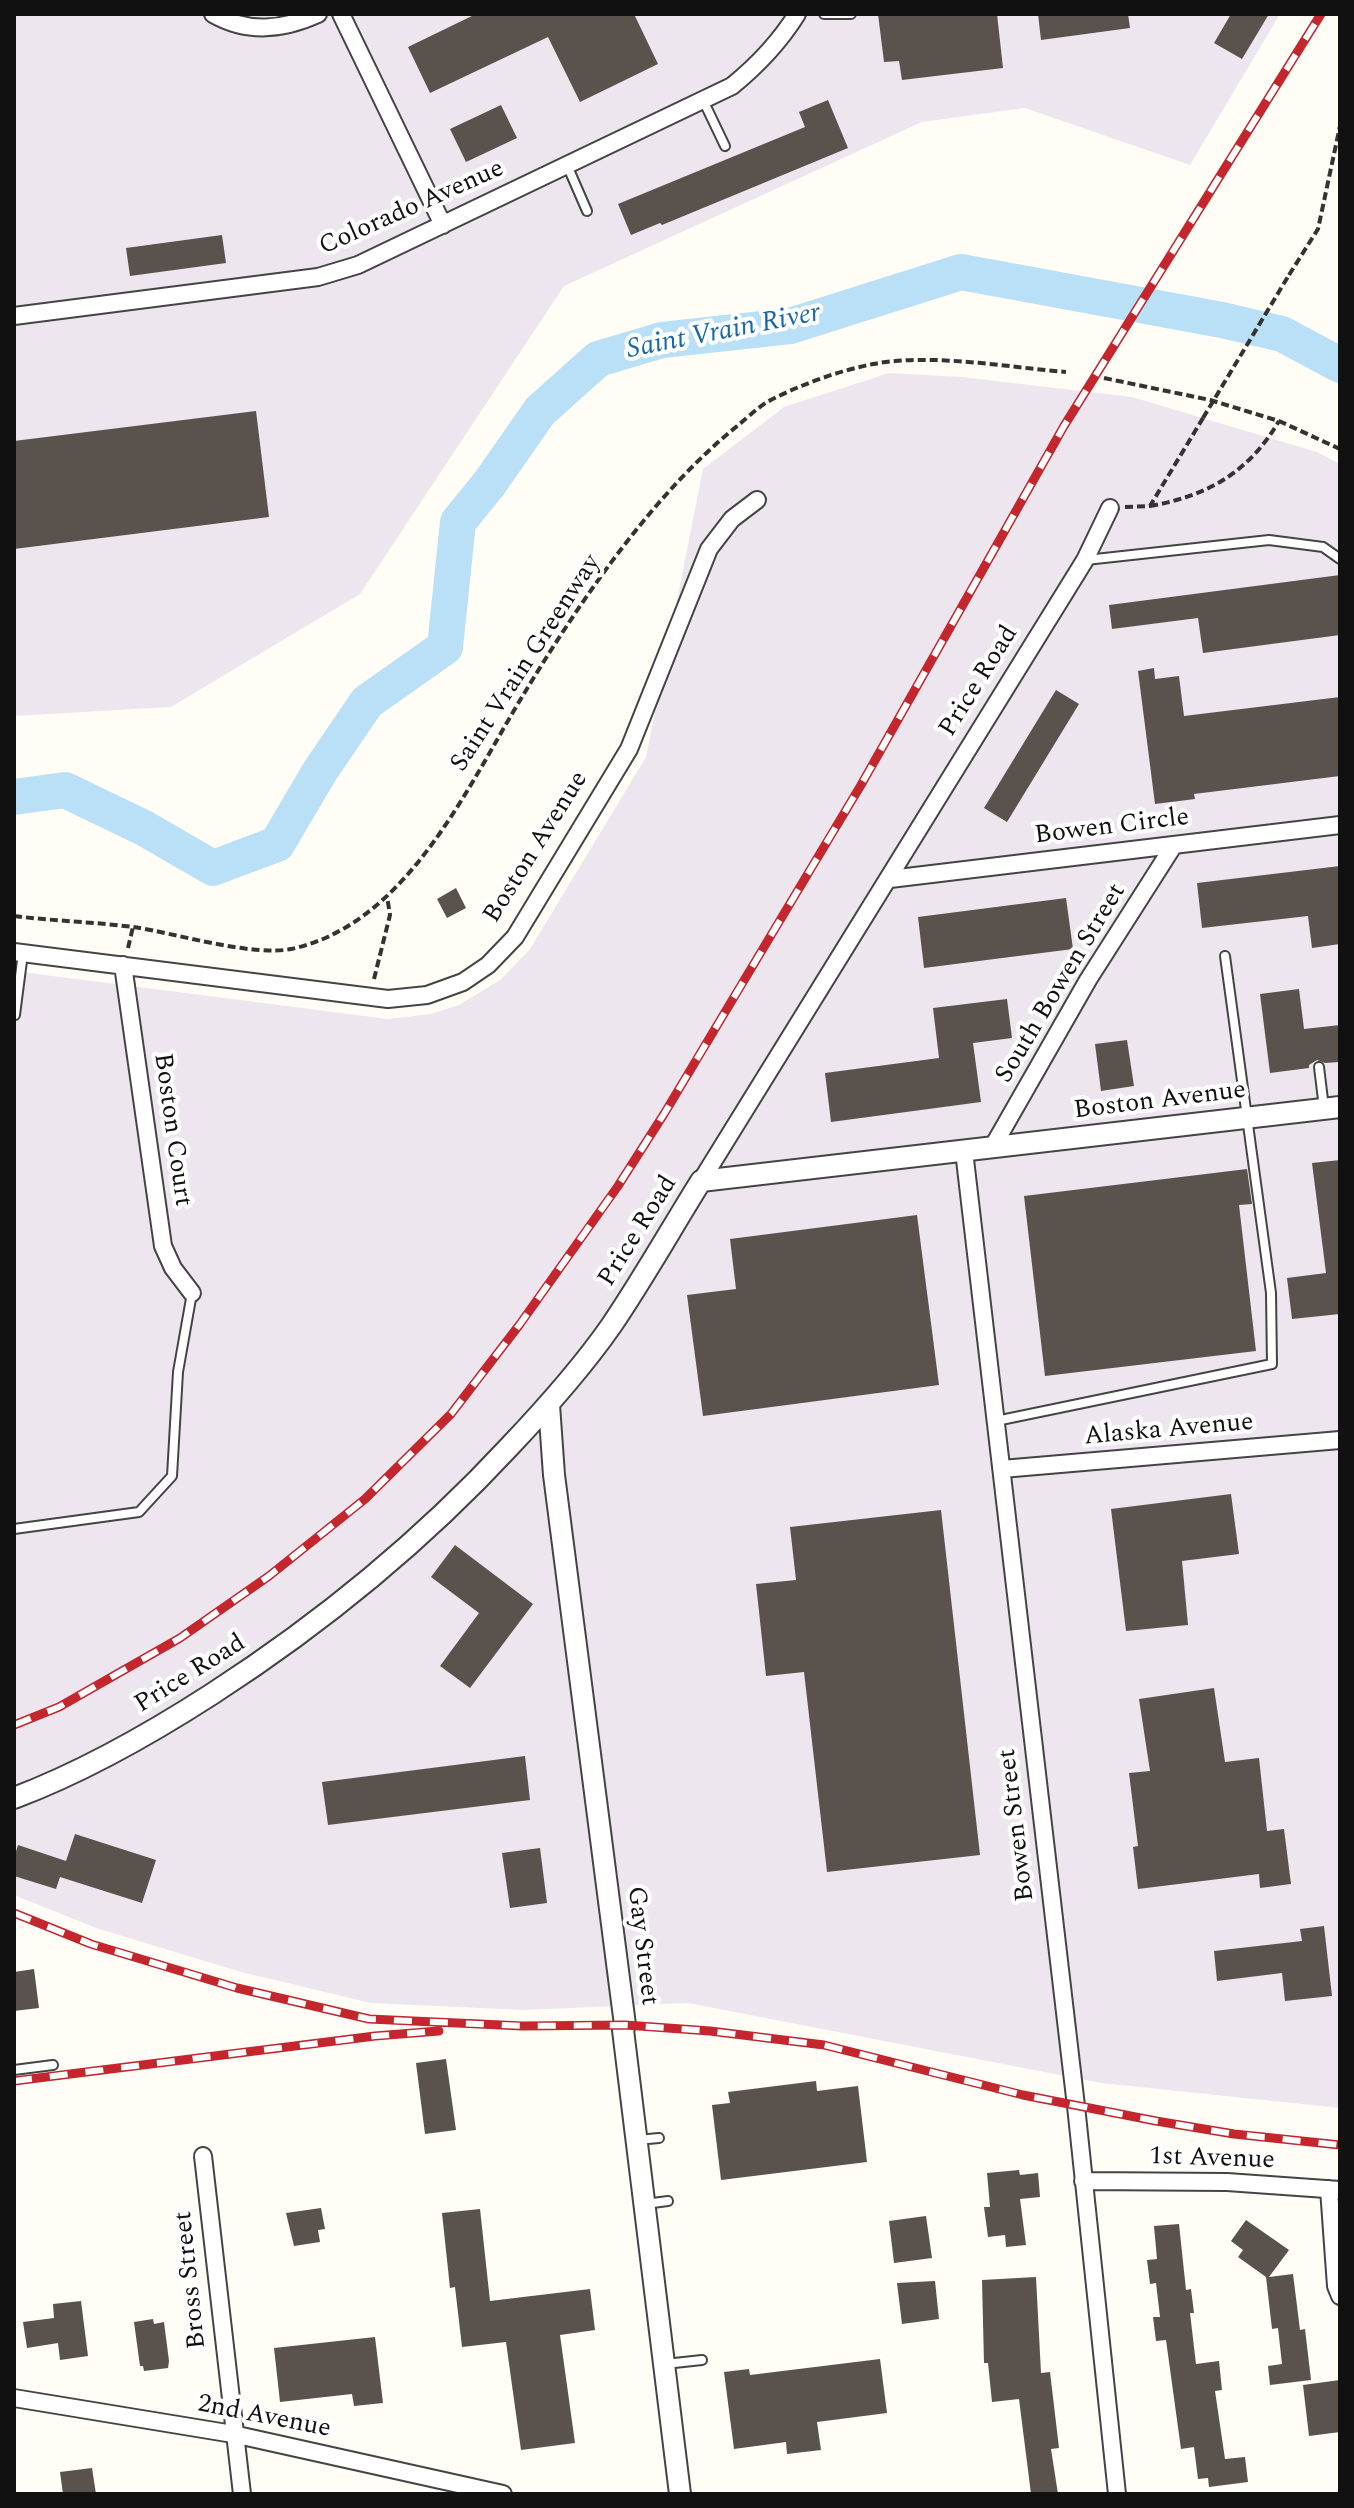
<!DOCTYPE html>
<html>
<head>
<meta charset="utf-8">
<style>
  body { margin:0 }
  #map { position:relative; width:1354px; height:2508px; overflow:hidden; background:#fffdf5; font-family:Spectral,serif }
  canvas { display:block }
  .frame { position:absolute; inset:0; border:16px solid #111; pointer-events:none }
</style>
</head>
<body>
<div id="map">
<canvas width="1354" height="2508"></canvas>
<div class="frame"></div>
</div>
<script>
const ctx = document.querySelector('canvas').getContext('2d');
ctx.lineJoin = 'round';
function fillPath(path, color) {
  ctx.fillStyle = color;
  ctx.fill(path, 'evenodd');
}
function strokePath(path, color, width, dash) {
  ctx.strokeStyle = color;
  ctx.lineWidth = width;
  ctx.lineCap = dash ? 'butt' : 'round';
  ctx.setLineDash(dash || []);
  ctx.stroke(path);
}
function label(font, color, halo, rows, align = 'center') {
  ctx.font = font + ' Spectral,serif';
  ctx.lineWidth = 8;
  ctx.setLineDash([]);
  ctx.textBaseline = 'middle';
  ctx.strokeStyle = halo;
  ctx.fillStyle = color;
  for (const [text, x, y, turn = 0] of rows) {
    ctx.save();
    ctx.translate(x, y);
    ctx.rotate((+turn || 0) * Math.PI / 180);
    ctx.textAlign = isNaN(turn) ? turn : align;
    if (halo) ctx.strokeText(text, 0, 0);
    ctx.fillText(text, 0, 0);
    ctx.restore();
  }
}
fillPath(new Path2D(`
  M14,14H1280L1190,165L1025,108L922,122L564,286L360,594L171,707L14,716Z
  M889,373L962,377L1132,397L1317,452L1340,464V2108L1101,2083L688,2003L524,2010L371,2003L241,1972L96,1928L14,1895V971L388,1019L431,1014L459,1005L500,980L530,949L646,757L703,469L784,407Z`), '#eee6ef');
strokePath(new Path2D(`
  M14,797L65,790L144,828L213,868L277,844L320,771L367,702L445,647L458,522L489,484L540,411L598,359L662,340L790,326L961,272L1222,320L1282,334L1340,365`), '#b9e0f7', 36);
fillPath(new Path2D(`
  M476,14H634L658,64L580,102L548,37L430,93L408,47Z
  M878,14H997L1003,68L902,80L899,61L884,62Z
  M1038,14H1128L1130,28L1041,40Z
  M1231,14H1269L1242,59L1214,43Z
  M828,100L848,148L662,225L660,223L631,235L618,204L805,127L799,112Z
  M501,105L517,138L466,162L450,129Z
  M222,235L226,263L130,276L126,248Z
  M256,411L269,517L14,549V441Z
  M1340,575V635L1203,653L1198,618L1112,629L1109,605Z
  M1154,668L1155,679L1179,676L1184,716L1340,697V776L1194,794L1195,799L1155,804L1138,671Z
  M1056,690L1079,704L1007,822L984,808Z
  M1340,866V944L1312,948L1308,916L1202,928L1197,883Z
  M456,888L466,908L447,918L437,899Z
  M1066,898L1073,949L924,968L918,917Z
  M1299,989L1304,1029L1340,1025V1062L1325,1063L1317,1060L1309,1065V1068L1270,1073L1260,994Z
  M1007,999L1012,1038L973,1043L981,1102L831,1122L825,1073L939,1058L933,1008Z
  M1127,1040L1134,1086L1101,1091L1095,1044Z
  M1340,1160V1314L1292,1319L1287,1278L1326,1273L1312,1163Z
  M1247,1169L1252,1204L1239,1205L1256,1351L1045,1376L1024,1196Z
  M917,1215L939,1385L703,1416L687,1295L736,1289L730,1239Z
  M1231,1494L1239,1554L1182,1561L1188,1625L1126,1631L1111,1509Z
  M941,1510L980,1855L827,1872L804,1672L766,1676L756,1584L796,1580L790,1527Z
  M455,1545L533,1604L470,1688L440,1666L479,1613L431,1577Z
  M1214,1688L1225,1762L1259,1758L1267,1831L1284,1829L1291,1884L1260,1888L1259,1874L1138,1889L1133,1847L1138,1846L1129,1773L1150,1771L1139,1699Z
  M525,1756L530,1800L328,1825L322,1782Z
  M75,1834L156,1860L142,1903L60,1877L56,1889L14,1876V1858L18,1845L66,1861Z
  M540,1848L547,1903L510,1908L502,1853Z
  M1324,1926L1332,1996L1285,2001L1282,1973L1217,1981L1214,1951L1302,1941L1300,1929Z
  M34,1969L39,2008L14,2011V1972Z
  M446,2059L456,2130L425,2134L416,2063Z
  M816,2081L817,2091L858,2086L867,2162L721,2180L712,2105L730,2103L728,2092Z
  M1019,2170L1020,2175L1038,2173L1040,2197L1020,2199L1026,2245L1006,2247L1005,2235L988,2237L984,2207H990L987,2173Z
  M321,2208L325,2229L318,2230L320,2242L294,2246L286,2213Z
  M480,2209L490,2301L590,2289L595,2330L560,2335L575,2443L521,2450L506,2342L462,2347L455,2287L450,2288L442,2213Z
  M926,2216L932,2258L894,2263L889,2221Z
  M1246,2220L1289,2250L1269,2277L1293,2274L1300,2330L1305,2329L1311,2380L1270,2385L1268,2366L1282,2364L1278,2328L1272,2329L1266,2277L1238,2257L1243,2250L1231,2241Z
  M1179,2224L1186,2290L1191,2289L1194,2313H1190L1196,2364L1219,2361L1222,2390L1215,2391L1225,2459L1245,2457L1248,2482L1209,2487L1208,2478L1198,2479L1194,2447L1181,2449L1166,2340L1156,2341L1153,2317H1160L1156,2283L1150,2284L1147,2260L1157,2259L1154,2226Z
  M1036,2277L1041,2373L1050,2372L1059,2448L1051,2449L1058,2494H1031L1019,2399L992,2402L988,2363H984L982,2280Z
  M935,2281L939,2319L902,2324L897,2283Z
  M81,2301L88,2356L60,2360L58,2343L27,2348L23,2322L54,2318L53,2304Z
  M153,2319L154,2324L164,2322L169,2361L168,2368L144,2371L143,2366H140L134,2322Z
  M375,2337L383,2403L354,2406L352,2394L280,2402L274,2348Z
  M880,2359L887,2413L817,2422L821,2450L787,2454L786,2442L734,2449L724,2372L749,2369L750,2375Z
  M1340,2380V2432L1309,2436L1303,2385Z
  M92,2468L96,2494H63L60,2472Z`), '#5a524d');
const service = new Path2D(`
  M824,14H851
  M703,100L725,146
  M567,165L587,211
  M1086,560L1269,540L1323,547L1340,559
  M15,1015L23,953
  M1319,1067L1324,1108
  M996,1421L1272,1364L1271,1293L1225,956
  M14,1529L139,1512L172,1476L178,1372L192,1293
  M14,2070L53,2065
  M637,2140L659,2138
  M645,2204L668,2201
  M665,2364L702,2360`);
const minor = new Path2D(`
  M213,14C248,34 283,30 318,14
  M341,14L443,225
  M14,316L318,277L358,265L732,86C759,64 779,43 797,14
  M890,879L1340,825
  M14,952L388,999L427,995L463,982L488,965L515,937L629,749L709,549L732,519L757,500
  M123,965L163,1246L173,1268L192,1293
  M992,1148L1088,980L1174,845
  M964,1151L1076,2106L1117,2494
  M701,1181L1085,560L1110,508
  M1002,1469L1340,1440
  M203,2156L242,2494
  M1083,2181L1227,2182L1340,2190
  M1329,2189L1336,2286L1340,2296
  M14,2398L233,2434L503,2494`);
const tertiary = new Path2D(`
  M549,1405L554,1475L625,2025L623,2030L680,2494
  M14,1798C83,1772 150,1734 212,1694C322,1623 421,1542 510,1446C546,1408 581,1369 611,1326C643,1279 671,1229 701,1181L1340,1107`);
strokePath(service, '#444', 12);
strokePath(minor, '#444', 20);
strokePath(tertiary, '#444', 24);
strokePath(new Path2D(`
  M1289,275L1318,229L1340,126
  M1104,378L1210,400L1279,421L1340,449
  M1150,506C1208,496 1249,472 1279,421
  M1125,507L1150,506L1203,418
  M14,916C54,921 94,922 133,927C175,933 252,957 291,949C406,925 467,788 522,697C578,604 652,495 736,427C746,419 756,409 767,402C799,385 838,371 873,364C933,353 1005,367 1066,372
  M128,948L133,927
  M374,979L390,915L387,896`), '#333', 4, [8, 4]);
strokePath(service, '#fff', 8);
strokePath(minor, '#fff', 16);
strokePath(tertiary, '#fff', 20);
const rail = new Path2D(`
  M14,1725L59,1707L180,1638L269,1576L365,1499L451,1414L520,1324L618,1186L664,1114L861,785L1064,426L1321,14
  M14,1913L91,1944L237,1988L369,2019L523,2026L625,2025L710,2031L824,2045L1023,2095L1156,2121L1234,2134L1340,2145
  M14,2081L375,2036L439,2031`);
strokePath(rail, '#c4262e', 9);
strokePath(rail, '#fff', 6, [18]);
strokePath(new Path2D(`
  M1203,418L1289,275`), '#333', 4, [8, 4]);
label('26px', '#111', '#fff', [
  ["Colorado Avenue",412,209,-24],
  ["Saint Vrain Greenway",527,664,-57],
  ["Price Road",980,682,-58],
  ["Bowen Circle",1112,828,-7],
  ["Boston Avenue",537,848,-58],
  ["South Bowen Street",1062,984,-59],
  ["Boston Avenue",1160,1102,-7],
  ["Boston Court",171,1130,82],
  ["Price Road",639,1232,-58],
  ["Alaska Avenue",1169,1431,-5],
  ["Price Road",191,1675,-32],
  ["Bowen Street",1018,1825,-97],
  ["Gay Street",641,1946,83],
  ["1st Avenue",1212,2160,2],
  ["Bross Street",192,2280,-96],
  ["2nd Avenue",264,2418,11]
]);
label('italic 28px', '#1768a6', '#fff', [
  ["Saint Vrain River",724,333,-11]
]);
</script>
</body>
</html>
